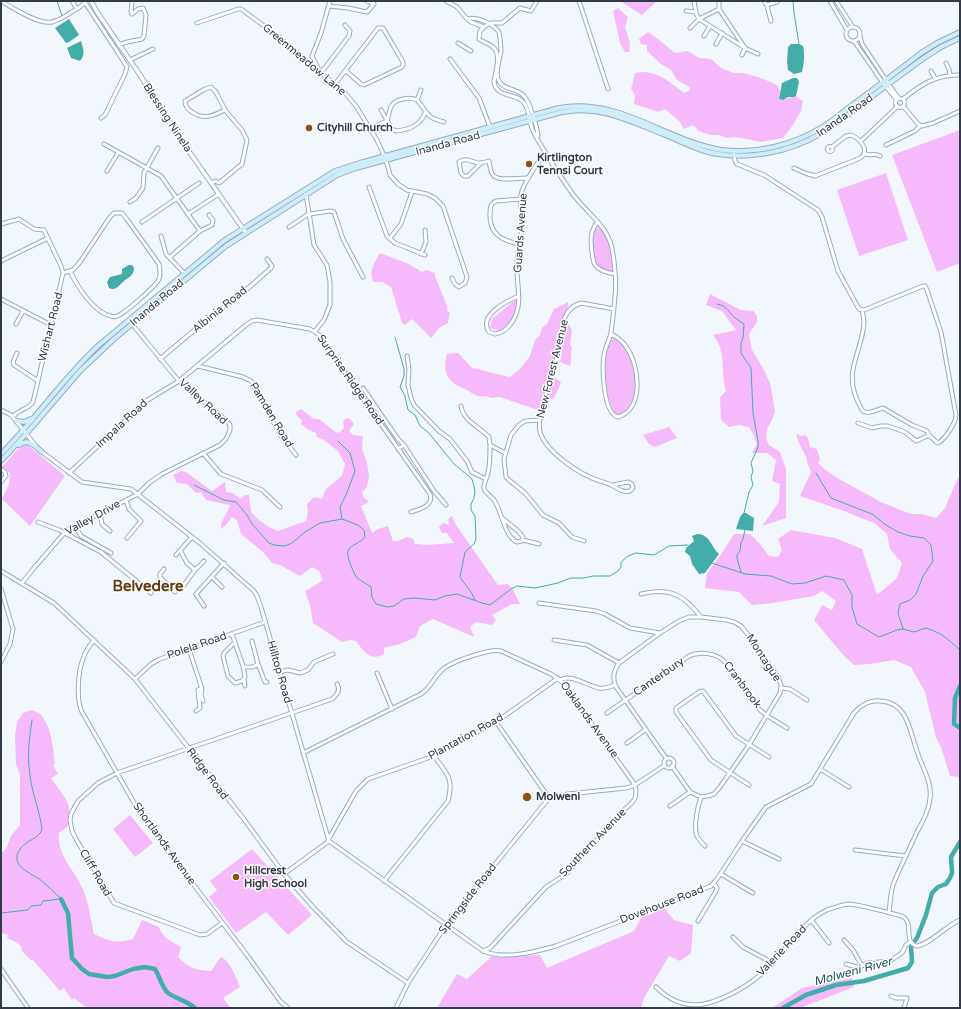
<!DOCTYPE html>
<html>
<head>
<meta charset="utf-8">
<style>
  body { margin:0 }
  #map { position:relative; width:961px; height:1009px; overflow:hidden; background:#f2f7fd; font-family:"Varela Round",sans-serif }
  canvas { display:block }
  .frame { position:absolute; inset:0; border:2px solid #313a46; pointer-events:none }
</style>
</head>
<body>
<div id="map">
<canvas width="961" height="1009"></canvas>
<div class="frame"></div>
</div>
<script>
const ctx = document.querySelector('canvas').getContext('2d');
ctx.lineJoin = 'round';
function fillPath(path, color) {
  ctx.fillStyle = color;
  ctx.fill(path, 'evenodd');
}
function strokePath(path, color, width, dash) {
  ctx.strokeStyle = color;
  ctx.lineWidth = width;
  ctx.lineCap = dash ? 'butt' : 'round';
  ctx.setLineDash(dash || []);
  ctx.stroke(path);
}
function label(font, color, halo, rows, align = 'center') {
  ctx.font = font + ' "Varela Round",sans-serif';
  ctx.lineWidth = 3;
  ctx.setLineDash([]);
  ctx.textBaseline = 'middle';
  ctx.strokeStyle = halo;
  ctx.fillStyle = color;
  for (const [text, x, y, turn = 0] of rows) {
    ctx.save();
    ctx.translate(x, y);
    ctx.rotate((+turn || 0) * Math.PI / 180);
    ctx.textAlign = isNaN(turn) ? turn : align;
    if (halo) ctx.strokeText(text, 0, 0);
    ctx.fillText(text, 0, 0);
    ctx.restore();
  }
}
fillPath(new Path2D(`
  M620,1H655L656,2L642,15Z
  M618,8L628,17L625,27L630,43L629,52H625L620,43L613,11Z
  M648,32L658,39L675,53L688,51L699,58L711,59L721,68L734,73H743L758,77L773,83L778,86L780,91L779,99L783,100C788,97 793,98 796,96L803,101L801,111L793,125L783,138L761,142L736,137L727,138L718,135H710L699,131L693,125L684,129L680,122L665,109L658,112L634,104L635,95L631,89L635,73C654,68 670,82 684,93L690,90V87L677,80L671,70L661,64L647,51V45L641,44L639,39Z
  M960,130V263L937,272L892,155Z
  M886,173L908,240L859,256L837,190Z
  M598,227L608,234L614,256L612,273L595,265L591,235Z
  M380,253L409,264L422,272L426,270L435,273V276L447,306V311L450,312L448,323L440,327L431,338L412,319L405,325L402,323L391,287L382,282H373C369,269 374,264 380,253Z
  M710,294L741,310L753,311L757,316V322L749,334L752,350L763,368L770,383L773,399L775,411L772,420L767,429L766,438L769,445L780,452L786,469V518L762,526L779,502L780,484L772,481L776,460L767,453H752L757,444L753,434L749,427L739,425L729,427L721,420L720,397L726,391C720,373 727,350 713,335L736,330L722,311L706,305Z
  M515,300L517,303L518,310L502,332L490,328L492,319Z
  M568,302C569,313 565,311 563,320C559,338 558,357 551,375L561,382L558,390L553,399L544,398L541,411L500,397L491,398L487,396C479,398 473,394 467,390C464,388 459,387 456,385C444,376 444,367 447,354L458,353L472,368L510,377L521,368L530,356L535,340L540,335L542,328L547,324L554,309Z
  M568,323L572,330L570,344L572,348C570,355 572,359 570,366L560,362C563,353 560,346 561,336C562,332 565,330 565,324Z
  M612,336C618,340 625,344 629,350C637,367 641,390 629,406C625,412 621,415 614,415C608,397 601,376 605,358C607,350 610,343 612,336Z
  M301,409L314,419H319L334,431L339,433L344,428L343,422L346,418L350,419L354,424L349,431L353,435L363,436L362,449L367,462L369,477L367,487L362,492L364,498L369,502L361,506L372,533L378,529L388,526L393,541H398L408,537L413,539L415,544L428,545L454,543L447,533H442L439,527L443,523L449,525L448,519L452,516L456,525L498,585L508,584L512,588L520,604H512L492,615L496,620L492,625L476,622L470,627L474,637L433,619L420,626L416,637L400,644L384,648V654C371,662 363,651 356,641L350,640L342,642L313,623L310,605L305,591L309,589L323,580L319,571L312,567L300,576L280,565L272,563L263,552L241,534L237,520L232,517L226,525L221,529C221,519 227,514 230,505L206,500L201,492L196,493L187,484L177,483L173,475L180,471L186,472L212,491L225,482L226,492L233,493L240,499L245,495H249L251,512L259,520L269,527L278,531L306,521L308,512L307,504L314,497L322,499L326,489L342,476L345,464L338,451L324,440L317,437L316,433L307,429L301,424L302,420L297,416L296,412Z
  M669,427L677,438L655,447L649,444L643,435Z
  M796,434L801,436L805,435L808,438L810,447L817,449L820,459L818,463L827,471L839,479L881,502L910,514H921L936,518L945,508L958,478L960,477V783L958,777L950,776L941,747L936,738L925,692L911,667L894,660L870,664L854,665L844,656L814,620L822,605L832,610L836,601L822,591L814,596L773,603L752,605L739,592L705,588L707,573L722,553L734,534H750L760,544L769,556L778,557L782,550L778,539L791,530L835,538L862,549L877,595L897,578L902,563L890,549L887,534L874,523L841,510L800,496L811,472L807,462V459L799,443Z
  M26,444L28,445L65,476L30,526L2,499L9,484L10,473L2,467L17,450Z
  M31,710C34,711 38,712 40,714C52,726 53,749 55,764L53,765L58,774L51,778C63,796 74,803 68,826L59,833C56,856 77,872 84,892C89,905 91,920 94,934C110,941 115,944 133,939L142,920L159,927C162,937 172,942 181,947L178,957C189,968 195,970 211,971C216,966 216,960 222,957C232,965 235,975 240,987L223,998L231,1008H87L74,998L72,1000L64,988L60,991L33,960H31L21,950L22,948L18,943L7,938L8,935L1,933V853L6,849L11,836L20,825V775L16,764L15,736L17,722L23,713Z
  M130,815L153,843L135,857L113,829Z
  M252,849L312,915L288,935L266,912L236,933L209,897L217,890L210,881Z
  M664,908L674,920L693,925L691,953L680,961L669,956L644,998L641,1008H437L457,974L467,979L491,957L540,955L547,968L634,931L641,918Z
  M852,978L854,987L800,1008H770L777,1005L802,988Z`), '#f6bafc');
fillPath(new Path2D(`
  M69,19L79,35L69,42L66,43L55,28Z
  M81,41C83,49 86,54 80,61L71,58L67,48Z
  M791,44H799L803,46C805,54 804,64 802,72L794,74L788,70L787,62L788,47Z
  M793,78H797L799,82L796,96L794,97H788L783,100L779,99L782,83Z
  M129,265H132L134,268C134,276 128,277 123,282C118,286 116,291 109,288L107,282L110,277L122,274V269Z
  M743,513H746L754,518L753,531L736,529L740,517Z
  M697,534C710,534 711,547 719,554L705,573L699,574L692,564L690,556L685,552L686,548L694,541L692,536Z`), '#45ada9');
strokePath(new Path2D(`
  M57,1L62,16
  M793,1L794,13L799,44
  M717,304C728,306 728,312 735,318C738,320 741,322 744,324L743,338L741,343V353L751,368L753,413L758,441V447L751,463L753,471L751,477L753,485L749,492L744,513
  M395,337L404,369V376L400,387L405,396L408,410L415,415L420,426L428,432L454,464L472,479L475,491L474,498L471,504V510L475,516L476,539L474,544L465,552L460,577C465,585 472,591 475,600
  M338,441L350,453L355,471L346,495L340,507L342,519
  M816,473L831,498L872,514L886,525L898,532L910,536L924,538L931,545L933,561L923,576L916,594L910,600L900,604L898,613L903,629
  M194,485L224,500L236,502L247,515L252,524L269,543L274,545L285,546L292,543L305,532L320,523L342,519L358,525L364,530L365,537C361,543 351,544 348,551C346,556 354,574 357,578C361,581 367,584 371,587L372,597L376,604L387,607L394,606L404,599L414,598L435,600L445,596L457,594L482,603L490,605L511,589L517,586L535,588L558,583L571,578H584L593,576H610L618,571L621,567V562L628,556L636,553L654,555L669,546L688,545
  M712,563L745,574L771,576L792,584L805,583L826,576L844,580L852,595V607L857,624L879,637L897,630L903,629L914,632L926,628C944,634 946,638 960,650
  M741,572L737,558V555L740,551L741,543L743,539L745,530
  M32,720C29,741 27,755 30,775C32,794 40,811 42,830C38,839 27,840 21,848C7,866 32,873 42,881C49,887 55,893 61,899
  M1,913L28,910L31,906L41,905L43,901L60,899`), '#45ada9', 1);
strokePath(new Path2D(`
  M960,686L955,698L954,724L960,728
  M61,899L68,913L72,958L82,969L89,974L107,977L115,976L133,969L145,967L155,969C160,977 161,985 167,992C173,998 188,1001 195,1008
  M914,942L917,938L926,915L932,893L938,887L946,884L950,878L952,873L951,857L960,842
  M783,1008L806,995L836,985L864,981L908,968L912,962L911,947`), '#45ada9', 4.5);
const minor = new Path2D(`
  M1,1C13,8 39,25 52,22C61,20 69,13 77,9L72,1
  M84,1L115,48L127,67L125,74L105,115L101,118
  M446,1L457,7L467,19C477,16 493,24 499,32C500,38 501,44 501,51C500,59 495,70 498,79C502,90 516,88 523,95C530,101 537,127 538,136
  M537,1L531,11L520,8L502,23C491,23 490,21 480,31L479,39C484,42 489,44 493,47C502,54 495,73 494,82C497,99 517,92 524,103C530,111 529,122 533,131C544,152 558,173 572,193C587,214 610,226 613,254C615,268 617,282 615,296C614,308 613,320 611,332C610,340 605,347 604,355C602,369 603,413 618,417C645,409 639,365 627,348C623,341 617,337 611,334
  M579,1L608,89
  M694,1L696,13L699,19L745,48L758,54
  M719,1V9L745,48L742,55
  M764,1L767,6L771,21
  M830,1L847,30
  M836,1L853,27
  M767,5L777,2
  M329,6L348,8L367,12L374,4L367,1
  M77,9L85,3
  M686,11L696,12
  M467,19L471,22L484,27
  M197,23L238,9H241L275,34L345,93L356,106L377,140L386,160L390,175L398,184L407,190L427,194L435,198L443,206L467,277L465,283L459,287L455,284L452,278
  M846 34a7 7 0 1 1 14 0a7 7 0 1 1-14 0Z
  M690,28L699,19L719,9
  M704,36L710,26
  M860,36L862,44L894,92L899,98
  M854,41L883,83L897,100
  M458,43L471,51
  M716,44L722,33
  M119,45C127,41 134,41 142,39L144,36L146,15L143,8L138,9L132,14L131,12L132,1
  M450,59L479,98L490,127
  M130,60L153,49
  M946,63L949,69L950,75
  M318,68L312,56L321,33L330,1
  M931,71L935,78
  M321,73L349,36L350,31L345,25
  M335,84L378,28H383L403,62V65L402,67L364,85L361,84L346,71
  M895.5 103a4.5 4.5 0 1 1 9 0a4.5 4.5 0 1 1-9 0Z
  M903,99C920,85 937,74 960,75
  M417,100L421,90
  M903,106L918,124L922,126L933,123L960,111
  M381,110L392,129L396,131C408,130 421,125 425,113
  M370,128L387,121C389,116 389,109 392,105C397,98 410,97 417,100C429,113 424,117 444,122
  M861,141L898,106
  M104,144L161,176L200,231
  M886,145L915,131L920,126
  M827.5 149a2.5 2.5 0 1 1 5 0a2.5 2.5 0 1 1-5 0Z
  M734,154L735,161L737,164L764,175L818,210L822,217L838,271L859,309L864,310L923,286H925L927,290L941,332L956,415C956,423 945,439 938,443C935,442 933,438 930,436C925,435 921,440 916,441L905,432L888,426H881L872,428L858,423
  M865,154C870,156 875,153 880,156
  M481,163L468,176H464L461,173L459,162C466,157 471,162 479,163C482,163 486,162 489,161C490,165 490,173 494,176C500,182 520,177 529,178
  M794,168L805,173L815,176L858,159C872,153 861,139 851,135L846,136L832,147
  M107,171L118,153
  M212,183L215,181L219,183L242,164L247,140L242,130L225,110L216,92L211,87L205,89L185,101C185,106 187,109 192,112C203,120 213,116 225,110
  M369,187L387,236L395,243L425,255
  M306,194L314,245L327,265L330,282V305L324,320L315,331
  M130,202L136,198L143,188L144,173L158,148
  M188,214L219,194
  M310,214L330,211L334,212L343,239L363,277
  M142,222L199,183
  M598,222C595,225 593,229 592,233C590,239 592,260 595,265C599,271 609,273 615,274
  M1,224L19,219L34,229L44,230L61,266L63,273L33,402C28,410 18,409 13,417
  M289,227L310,213
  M161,236L166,254L184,273
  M390,238L401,224L412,192
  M520,244C502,241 489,234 490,214C490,208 490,204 496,201L521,199
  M421,254L426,242L425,230
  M170,257L200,231L212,225L213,220L209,215
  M1,261L48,238
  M63,273L73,270L80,262L110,217L114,213H122L126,218L159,264C160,269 161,274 159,279C156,286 124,314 117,316C115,317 113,317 111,316C94,313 77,286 70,271
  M519,296C507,301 478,315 489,332L495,334C501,333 506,330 510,325C525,306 516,286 517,265C517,252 521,239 522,226C522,215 520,205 521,195C523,182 538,163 545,152
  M1,299L51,325
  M862,310C863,314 864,319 864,323C862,353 843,370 858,402C860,405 861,411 865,412C870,414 878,409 883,408L912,425L927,431L930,437
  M16,324L23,311
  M17,353L13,362L14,365L38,381
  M407,356L409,369L408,385L411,398L414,405L439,431L450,439L467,461L472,472L486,479
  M160,359L204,322L246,290L271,268L272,266L267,259
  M198,366L243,377L251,381L281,436L296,455
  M363,388L398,439L404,445L398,449
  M461,406C463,421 480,427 489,437L490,445L505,453
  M1,410L11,415L36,446
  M540,420L525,421L519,425L511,435L504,459L506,477L509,480L525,493L543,515L559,523L572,537L584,541
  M404,445L434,491L446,505
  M490,445C490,455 490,464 488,473C487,478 483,484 484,488C485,493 491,496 494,500C502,511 504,536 517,542L522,541L523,537L518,531L502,518
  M42,452L82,482L131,489L201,544L254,591L257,596L261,607L329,841L483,951C504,960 535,952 556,946L711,886L717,879L742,841L766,807L811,784L854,713C861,705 870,700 880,701C909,702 910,734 918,754C923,769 932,782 930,798C929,810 923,821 917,832C909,850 900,867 893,885L891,894L889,913
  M203,453L221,474L262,490L280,507
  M1,469L5,472L6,476L1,482
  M69,473L146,401L179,381L246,325L252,321L257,320L310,329L318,334L430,494C434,506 420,509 411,512
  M613,485L628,482L632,484L633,488L630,491C622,493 618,488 611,485C608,483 603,482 600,481C580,475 546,452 540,432C536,415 552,379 556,361C560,347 559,330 565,317C568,310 574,305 581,303L614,309
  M126,500L129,509L141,521L127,538
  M100,513L102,524L110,531
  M38,522L59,530L101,552L151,593
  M75,526L81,536L111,553
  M523,540L539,544
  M176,555L192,537
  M164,569L160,574V577L175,592L184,585L195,570L187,563L180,550
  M195,570L204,561
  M1,571L54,603L135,679L243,818L284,874L313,907L347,942L408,983
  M212,577L222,587
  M22,583L34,568L66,531L138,494L149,483L162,474L220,445L226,439L230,430V425L228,422L179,381L132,324
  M1,589L13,629L10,644L1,662
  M641,594C669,587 683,594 701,617
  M539,603L596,611L605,614L630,628L660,633
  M204,606L196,594L224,563
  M232,634L243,666C249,668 253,668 258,664L252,641
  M94,640C89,646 85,652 83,659C78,671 76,700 82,712L137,808L149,826L247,955L280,1001L288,1008
  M554,640L587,645L619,663
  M235,642L224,653L223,656L228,676L235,683L242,681L245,677L243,666
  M189,649L202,689L201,695L203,701
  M258,664L265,682H267
  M279,672L288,670L300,673L308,670L314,662L333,654
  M377,673L392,709
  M135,679L151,664L160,659L265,622
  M244,679L245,686
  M560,680C571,673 587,686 599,688C605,689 610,687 615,685
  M781,688L790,689L807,700
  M196,711L200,708L198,690L201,688
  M607,713L689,656C699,651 716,653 724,661C738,675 745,695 759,709C767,717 778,722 787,728
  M496,722L549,798L568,794L626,788L635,785L665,765
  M627,743L645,730
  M303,753L421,694C431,688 434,677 442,670C450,662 491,648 501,651L551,674L562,682L635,785C638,799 634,801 624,810L566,874L546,887L490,948L483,951
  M666,758L616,687C612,678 613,671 619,663L660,633L679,621L689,617H701L726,620L734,622L741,626L749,636L778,677L781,685L780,693L749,745L720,787L714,794L707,796L701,797L690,792L672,766
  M664 763a5 5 0 1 1 10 0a5 5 0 1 1-10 0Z
  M820,769L849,787
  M749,785L711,760L676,712V708L699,692L703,691L736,736L769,757
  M701,797C698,806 693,826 697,836C699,840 702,843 705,846
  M670,806L690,792
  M328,840L356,791L368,779L428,758L443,751L496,722L558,678
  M742,841L779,859
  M855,850L906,856
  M284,874L329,841
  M721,874L753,893
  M384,881L448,801C454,778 447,774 434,756
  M698,921L716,891L717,888L714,884
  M812,921L829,943
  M222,923L207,934L200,935L114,903L76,839L72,831L70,820L71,814L78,801L98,783L117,773L332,699C337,695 341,690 337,684
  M733,937L743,947L773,963
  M844,940L853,950L862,966
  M846,964L858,967L868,963L890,961L902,953L906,945L910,942
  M1,969L28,1008
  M656,987C672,1003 690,1009 712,1002C735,994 756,981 773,963C789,945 805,920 827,910C833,908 841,905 848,904C856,904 896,914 904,917C914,926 903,940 916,946C928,946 947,925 960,920
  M891,996L896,998H907L904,1008
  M396,1008L408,983L448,922L549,798`);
const tertiary = new Path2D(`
  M91,1L97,12L140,75L179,137L246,233`);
const secondary = new Path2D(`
  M16,421L24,422L31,419
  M19,445C28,438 35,446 42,452
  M1,454C36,419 63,378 99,345L225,240L335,171L360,163L559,108C598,101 630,116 664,131C683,139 702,147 722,150C758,154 794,145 824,126C835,119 845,110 855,103C878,86 899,70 921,53L937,43L960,32
  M1,461L26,434L80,371L114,339L226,246L337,175L356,168L562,112C600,105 628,120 663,134C678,140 693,148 708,152C746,161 788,153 822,133C836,125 850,114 863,103C883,88 903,73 924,58L941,47L960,38`);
strokePath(minor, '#96aac8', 5);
strokePath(tertiary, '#96aac8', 5.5);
strokePath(secondary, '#96aac8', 6);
strokePath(minor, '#fff', 3);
strokePath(tertiary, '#fff', 3.5);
strokePath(secondary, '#cdeef9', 4);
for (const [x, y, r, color] of [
  [309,128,4,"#8e530f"],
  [529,164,4,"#8e530f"],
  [527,797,5,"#8e530f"],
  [236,877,4,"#8e530f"]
]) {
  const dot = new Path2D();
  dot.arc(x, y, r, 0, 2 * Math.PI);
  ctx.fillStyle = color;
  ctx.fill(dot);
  strokePath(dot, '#fff', 1.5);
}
label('11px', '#313a46', '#fff', [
  ["Greenmeadow Lane",304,60,40],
  ["Inanda Road",845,116,-35],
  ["Blessing Ninela",167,118,57],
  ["Inanda Road",448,144,-15],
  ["Guards Avenue",521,233,-86],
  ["Inanda Road",157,303,-40],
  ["Albinia Road",220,310,-39],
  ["Wishart Road",51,327,-76],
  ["New Forest Avenue",553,369,-76],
  ["Surprise Ridge Road",350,380,55],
  ["Valley Road",203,402,43],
  ["Pamden Road",271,415,59],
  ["Impala Road",122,424,-43],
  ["Valley Drive",93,518,-29],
  ["Polela Road",197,646,-19],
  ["Montague",763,658,57],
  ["Hilltop Road",279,672,74],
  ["Canterbury",659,677,-35],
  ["Cranbrook",742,685,53],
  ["Oaklands Avenue",589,720,54],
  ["Plantation Road",466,737,-29],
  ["Ridge Road",207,774,53],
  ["Southern Avenue",593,843,-46],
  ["Shortlands Avenue",164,844,54],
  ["Cliff Road",95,873,60],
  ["Springside Road",468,899,-52],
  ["Dovehouse Road",662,905,-21],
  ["Valerie Road",782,951,-46]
]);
label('bold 11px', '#313a46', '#fff', [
  ["Cityhill Church",317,128],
  ["Kirtlington",537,158],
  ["Tennsi Court",537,171],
  ["Molweni",536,797],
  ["Hillcrest",244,871],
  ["High School",244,884]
], 'left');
label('italic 12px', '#1b5653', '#fff', [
  ["Molweni River",853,972,-15]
]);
label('bold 15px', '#633a0e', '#fff', [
  ["Belvedere",148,587]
]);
</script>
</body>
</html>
